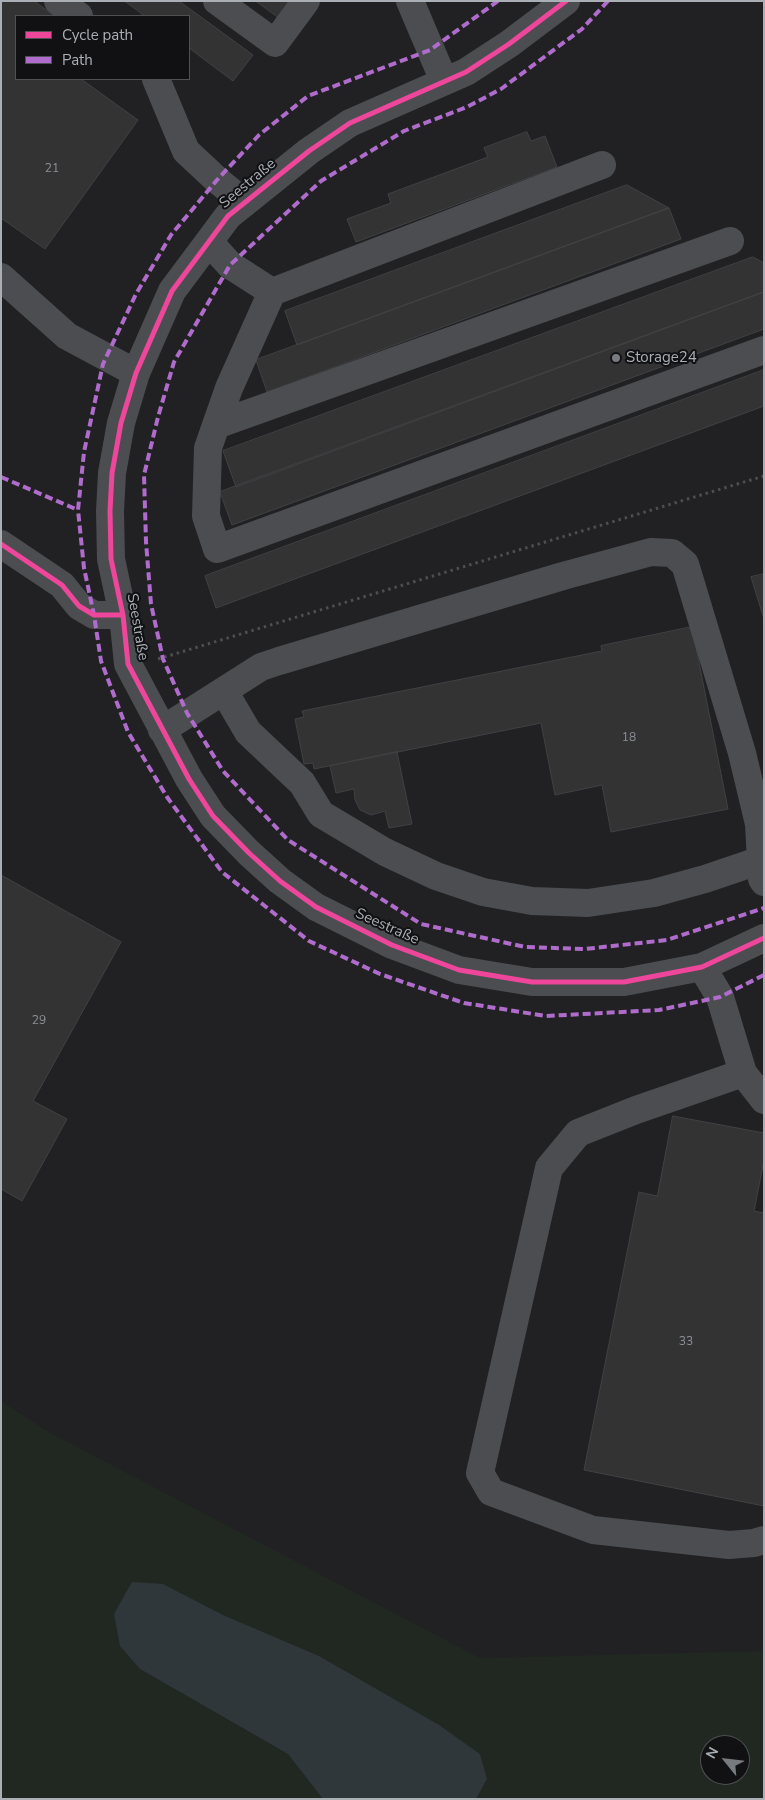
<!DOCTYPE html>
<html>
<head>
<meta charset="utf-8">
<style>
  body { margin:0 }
  #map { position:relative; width:765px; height:1800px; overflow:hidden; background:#171717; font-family:"Nunito Sans",sans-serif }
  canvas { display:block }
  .frame { position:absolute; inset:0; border:2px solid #aaafb6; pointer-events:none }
  .legend { position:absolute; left:15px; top:15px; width:175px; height:65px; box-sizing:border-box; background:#111113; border:1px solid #4e5054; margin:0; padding:6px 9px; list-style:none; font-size:15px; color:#aaafb6 }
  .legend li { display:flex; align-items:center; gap:10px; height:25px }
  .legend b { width:25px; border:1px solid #4e5054 }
  .north { position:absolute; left:700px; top:1735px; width:50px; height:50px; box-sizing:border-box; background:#111113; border:1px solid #4e5054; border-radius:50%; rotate:299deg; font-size:14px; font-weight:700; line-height:20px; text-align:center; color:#aaafb6 }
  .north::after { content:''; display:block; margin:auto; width:18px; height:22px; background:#777a7e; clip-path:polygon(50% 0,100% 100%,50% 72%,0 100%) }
</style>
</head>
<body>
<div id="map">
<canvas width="765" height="1800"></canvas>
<div class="frame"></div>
<ul class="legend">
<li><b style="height:6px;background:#ed469a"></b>Cycle path</li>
<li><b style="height:6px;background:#b06ccc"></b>Path</li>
</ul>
<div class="north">N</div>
</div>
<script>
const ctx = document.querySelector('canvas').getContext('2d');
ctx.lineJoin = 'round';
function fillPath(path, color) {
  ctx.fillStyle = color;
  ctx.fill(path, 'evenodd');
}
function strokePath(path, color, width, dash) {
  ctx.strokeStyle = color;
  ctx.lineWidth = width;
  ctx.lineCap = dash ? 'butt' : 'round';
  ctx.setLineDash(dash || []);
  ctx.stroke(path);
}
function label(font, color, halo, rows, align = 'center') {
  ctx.font = font + ' "Nunito Sans",sans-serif';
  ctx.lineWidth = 4;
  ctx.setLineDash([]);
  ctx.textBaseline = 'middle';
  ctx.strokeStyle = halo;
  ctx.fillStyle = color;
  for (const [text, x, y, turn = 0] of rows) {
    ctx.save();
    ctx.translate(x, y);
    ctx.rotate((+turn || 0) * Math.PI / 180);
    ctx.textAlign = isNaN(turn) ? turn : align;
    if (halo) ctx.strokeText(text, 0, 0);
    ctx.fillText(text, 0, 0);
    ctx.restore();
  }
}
fillPath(new Path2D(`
  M1,1H764V1798L41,1799L1,1717ZM16,16H189V79H16ZM710,1745H740V1775H710Z`), '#212123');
fillPath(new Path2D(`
  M1,1401L45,1430L480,1658L764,1651V1799H476L487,1779L480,1754L439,1726L318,1656L223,1615L163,1584L140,1669L288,1754L323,1799H1ZM710,1745H740V1775H710Z`), '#212721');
fillPath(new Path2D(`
  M132,1582L163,1584L223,1615L319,1656L439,1725L480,1754L487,1779L476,1799H323L288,1754L140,1669L120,1646L114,1614Z`), '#2f373b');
const building = new Path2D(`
  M1,1H34L55,16H16V79H81L138,120L45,249L1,218Z
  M125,1H179L253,55L233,81L189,48V16H145Z
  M256,1H289L278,17Z
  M527,132L531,141L545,136L557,167L356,242L347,219L391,203L388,194L488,157L484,148Z
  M627,185L669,208L297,345L285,311Z
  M669,208L681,239L267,392L256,360Z
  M753,257L764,263V292L236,487L223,451Z
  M764,292V329L232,525L220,492Z
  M764,370V406L216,608L205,576Z
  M764,574V619L751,577Z
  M692,627L728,809L611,832L602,785L555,795L541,723L314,769L313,763L304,764L295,719L304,717L302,711L602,651L601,646Z
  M397,752L412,824L389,828L385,811L371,815L360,810L355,800L354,789L336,793L330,766Z
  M1,875L121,942L33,1101L67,1119L22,1201L1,1189Z
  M673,1116L764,1133V1160L754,1211L764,1213V1506L584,1470L639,1192L657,1196Z`);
fillPath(building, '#333334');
strokePath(building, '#404143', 1);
strokePath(new Path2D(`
  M158,659L764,476`), '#4d4e50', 3, [2.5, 4]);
strokePath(new Path2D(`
  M58,1L79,16
  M217,1L275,43L306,1
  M410,1L444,81
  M566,1L509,44L466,72L350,123L309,151L228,216L172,291L136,373L121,423L112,473L110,511L111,559L123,615L128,664L189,779L213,816L249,853L280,881L316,907L392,945L459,970L532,982H624L702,967L764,938
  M156,79L186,151L217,180L244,202
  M209,242L230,265L272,292L229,388L208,448L206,516L217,549L764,350
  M1,277L67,336L136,373
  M272,292L602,165
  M216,425L730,241
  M1,544L62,585L79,606L94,615H123
  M224,691L248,732L302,783L321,814L385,852L436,876L483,892L532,901L588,903L654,893L705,879L761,860
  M162,730L261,667L279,661L563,576L651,552L672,553L685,564L742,753L759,824L762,879L764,882
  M702,967L720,997L743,1073L764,1100
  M743,1073L636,1110L578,1133L549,1168L480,1473L491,1492L593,1530L729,1545L754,1543L764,1540`), '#4c4d50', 28);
strokePath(new Path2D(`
  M498,1L430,50L308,96L259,135L217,180L171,235L136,294L103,364L84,452L78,510L84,568L94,615L101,661L128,732L167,797L222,872L309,941L380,974L464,1003L546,1016L659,1010L720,997L764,975
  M608,1L582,29L501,89L467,107L404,131L321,181L230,265L174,362L158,417L144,475L146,542L151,604L163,659L187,713L223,771L288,840L421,924L525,947L585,949L667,940L764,908
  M1,477L78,510`), '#b06ccc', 4, [8, 4]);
strokePath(new Path2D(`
  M566,1L509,44L466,72L350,123L309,151L228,216L172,291L136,373L121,423L112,473L110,511L111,559L123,615L128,664L189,779L213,816L249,853L280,881L316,907L392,945L459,970L532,982H624L702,967L764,938
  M1,544L62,585L79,606L94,615H123`), '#ed469a', 5);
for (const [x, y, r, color] of [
  [616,358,5,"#777a7e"]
]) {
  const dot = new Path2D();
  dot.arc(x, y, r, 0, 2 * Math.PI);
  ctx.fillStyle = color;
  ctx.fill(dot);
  strokePath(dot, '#111113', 2);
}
label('12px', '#8c9096', null, [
  ["21",52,169],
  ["18",629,738],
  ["29",39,1021],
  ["33",686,1342]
]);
label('15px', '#aaafb6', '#111113', [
  ["Seestraße",248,184,-40],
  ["Seestraße",137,627,80],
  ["Seestraße",387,927,24]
]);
label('15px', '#aaafb6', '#111113', [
  ["Storage24",626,358]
], 'left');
</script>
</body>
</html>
